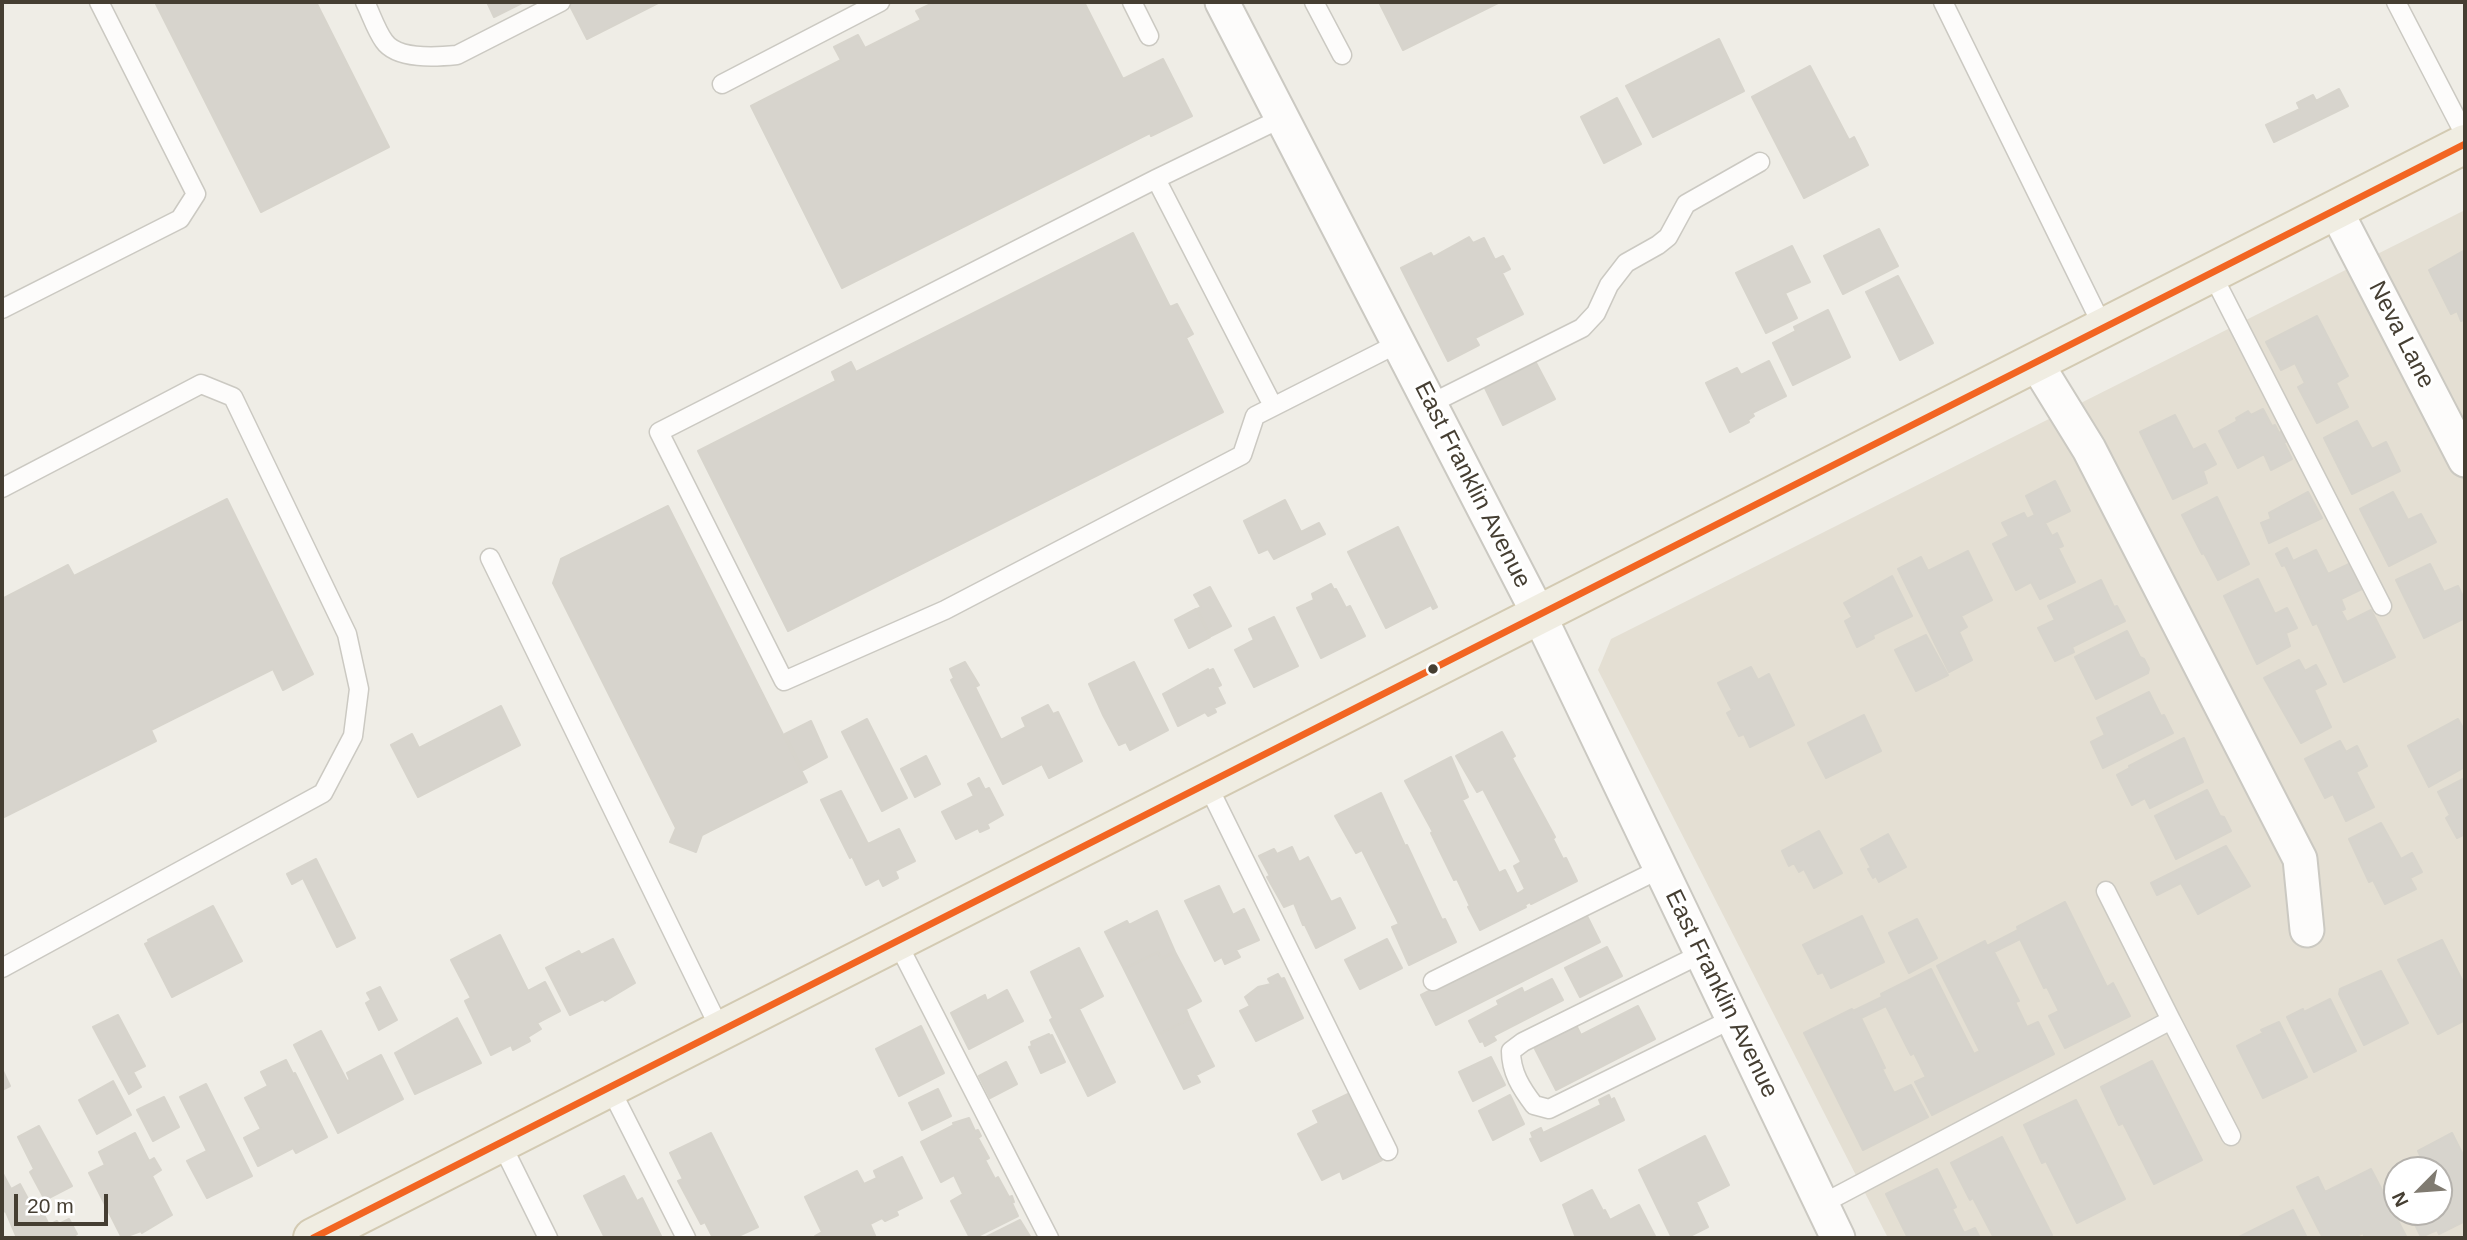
<!DOCTYPE html>
<html>
<head>
<meta charset="utf-8">
<style>
  body { margin:0 }
  #map { position:relative; width:2467px; height:1240px; overflow:hidden; background:#efede6; font-family:Helvetica,sans-serif }
  canvas { display:block }
  .frame { position:absolute; inset:0; border:4px solid #453e32; pointer-events:none }
  .north { position:absolute; left:2383px; top:1156px; width:70px; height:70px; box-sizing:border-box; background:#fff; border:2px solid #b5b2ad; border-radius:50%; rotate:245deg; font-size:19px; font-weight:700; line-height:28px; text-align:center; color:#453e32 }
  .north::after { content:''; display:block; margin:auto; width:24px; height:32px; background:#807b71; clip-path:polygon(50% 0,100% 100%,50% 72%,0 100%) }
  .scale { position:absolute; left:14px; top:1194px; width:94px; height:32px; box-sizing:border-box; border:4px solid #453e32; border-top:0; padding-left:9px; font-size:21px; line-height:24px; white-space:nowrap; color:#453e32; -webkit-text-stroke:5px #fff; paint-order:stroke }
</style>
</head>
<body>
<div id="map">
<canvas width="2467" height="1240"></canvas>
<div class="frame"></div>
<div class="north">N</div>
<div class="scale">20 m</div>
</div>
<script>
const ctx = document.querySelector('canvas').getContext('2d');
ctx.lineJoin = 'round';
function fillPath(path, color) {
  ctx.fillStyle = color;
  ctx.fill(path, 'evenodd');
}
function strokePath(path, color, width, dash) {
  ctx.strokeStyle = color;
  ctx.lineWidth = width;
  ctx.lineCap = dash ? 'butt' : 'round';
  ctx.setLineDash(dash || []);
  ctx.stroke(path);
}
function label(font, color, halo, rows, align = 'center') {
  ctx.font = font + ' Helvetica,sans-serif';
  ctx.lineWidth = 6;
  ctx.setLineDash([]);
  ctx.textBaseline = 'middle';
  ctx.strokeStyle = halo;
  ctx.fillStyle = color;
  for (const [text, x, y, turn = 0] of rows) {
    ctx.save();
    ctx.translate(x, y);
    ctx.rotate((+turn || 0) * Math.PI / 180);
    ctx.textAlign = isNaN(turn) ? turn : align;
    if (halo) ctx.strokeText(text, 0, 0);
    ctx.fillText(text, 0, 0);
    ctx.restore();
  }
}
fillPath(new Path2D(`
  M2465,210V1238H1888L1598,670L1611,639ZM2397,1170H2439V1212H2397Z`), '#e4dfd3');
const building = new Path2D(`
  M155,2H316L389,147L261,212Z
  M487,2H524L494,17Z
  M568,2H660L587,39Z
  M935,2H1084L1123,79L1163,59L1192,116L1151,136L1150,133L842,288L751,106L841,60L834,47L858,35L865,48L921,20L916,11Z
  M1379,2H1500L1403,50Z
  M1719,39L1744,91L1653,137L1626,86Z
  M1810,66L1849,140L1854,137L1868,165L1804,198L1752,97Z
  M2339,89L2348,106L2274,142L2266,125L2300,109L2297,103L2313,95L2316,101Z
  M1617,98L1641,144L1604,163L1581,117Z
  M1879,229L1898,266L1843,294L1824,256Z
  M1133,233L1170,307L1177,304L1193,334L1186,338L1223,412L788,631L698,451L836,381L832,372L851,362L856,372Z
  M1469,237L1473,243L1484,238L1495,260L1503,256L1510,269L1502,273L1523,314L1475,338L1479,345L1448,361L1401,268L1431,253L1433,257Z
  M1792,246L1810,282L1785,293L1797,318L1766,333L1736,273Z
  M2465,250V319L2461,321L2457,311L2451,314L2429,270Z
  M1898,276L1933,343L1900,360L1866,292Z
  M1828,310L1850,357L1793,385L1773,343L1796,331L1794,327Z
  M2317,316L2348,376L2336,383L2348,407L2317,423L2298,387L2305,383L2295,363L2281,370L2266,342Z
  M1535,361L1555,399L1503,425L1484,386Z
  M1769,361L1786,396L1752,413L1754,416L1748,420L1749,422L1730,432L1706,383L1737,368L1741,375Z
  M2263,409L2272,426L2275,425L2279,433L2282,431L2287,441L2284,443L2292,459L2271,470L2264,454L2238,468L2219,431L2237,421L2236,418L2248,411L2251,415Z
  M2175,415L2193,450L2205,444L2216,464L2203,471L2207,483L2173,499L2140,432Z
  M2357,421L2372,449L2386,442L2400,471L2352,494L2324,438Z
  M2055,481L2070,511L2045,523L2052,536L2057,533L2063,546L2058,548L2075,582L2040,599L2031,582L2016,590L1993,544L2009,536L2002,523L2024,513L2027,519L2035,515L2026,496Z
  M2308,492L2322,518L2269,543L2261,523L2271,519L2269,513Z
  M2393,492L2408,520L2421,514L2436,542L2389,566L2360,509Z
  M2217,497L2249,564L2218,580L2204,553L2202,554L2182,515Z
  M227,499L313,674L283,690L273,669L151,730L156,741L2,818V599L68,565L74,576Z
  M1285,500L1301,532L1319,523L1325,534L1274,559L1268,549L1259,553L1244,521Z
  M668,506L807,782L702,835L696,852L670,842L676,828L553,583L561,559Z
  M1398,527L1437,607L1433,609L1431,605L1386,628L1348,552Z
  M2287,548L2293,561L2316,550L2328,574L2351,563L2364,588L2341,599L2345,609L2341,611L2347,622L2371,610L2395,657L2344,682L2317,623L2313,625L2285,565L2282,566L2276,554Z
  M1968,551L1992,600L1961,616L1967,627L1959,632L1972,660L1949,672L1898,569L1921,557L1928,571Z
  M2430,564L2444,592L2458,586L2465,601V618L2424,638L2396,580Z
  M1892,576L1912,616L1873,635L1874,638L1857,647L1845,621L1852,617L1844,603Z
  M2258,579L2275,614L2287,608L2297,628L2286,633L2290,646L2257,664L2224,596Z
  M2101,580L2114,607L2117,606L2125,621L2072,647L2074,652L2055,661L2038,628L2055,620L2048,606Z
  M1331,584L1334,590L1336,589L1346,608L1350,606L1365,636L1321,658L1297,608L1314,600L1312,594Z
  M1210,587L1231,626L1211,636L1197,609L1201,607L1194,595Z
  M1196,609L1210,637L1189,648L1175,620Z
  M1274,617L1298,666L1254,687L1235,650L1254,640L1249,629Z
  M2127,631L2140,657L2144,659L2149,669L2148,673L2096,699L2075,657Z
  M1926,635L1948,675L1916,691L1895,650Z
  M2299,660L2305,671L2316,665L2326,684L2314,690L2331,727L2301,743L2264,678Z
  M965,662L979,685L975,687L1001,740L1026,727L1022,718L1048,705L1053,714L1058,712L1082,761L1049,778L1042,764L1003,784L951,680L954,678L950,669Z
  M1134,662L1168,730L1130,750L1126,742L1119,745L1103,715L1089,684Z
  M1751,667L1758,680L1769,674L1794,725L1750,747L1744,734L1739,736L1727,713L1732,710L1718,683Z
  M1208,669L1209,671L1213,669L1221,685L1217,687L1225,703L1214,708L1216,712L1208,716L1205,712L1178,726L1163,694Z
  M2149,692L2161,716L2164,715L2173,733L2103,768L2091,742L2105,735L2097,718Z
  M501,706L520,745L418,797L391,745L412,734L419,748Z
  M1864,715L1881,751L1826,778L1808,743Z
  M867,719L907,798L882,811L842,732Z
  M2458,719L2464,730L2465,729V767L2429,787L2408,746Z
  M811,721L827,757L803,770L785,734Z
  M1502,732L1515,756L1512,758L1555,837L1553,839L1563,859L1566,858L1577,881L1531,904L1530,902L1525,905L1526,907L1480,930L1468,907L1470,906L1457,879L1454,880L1431,833L1433,832L1405,781L1451,757L1468,797L1462,800L1499,873L1505,870L1517,894L1525,889L1514,866L1521,862L1483,789L1477,792L1456,756Z
  M2184,738L2203,782L2150,808L2145,798L2132,805L2117,775L2130,768L2129,766Z
  M2340,741L2346,752L2357,746L2367,766L2356,772L2374,807L2346,821L2333,794L2325,798L2305,759Z
  M926,756L940,784L915,797L901,769Z
  M979,778L985,790L989,788L1003,815L987,824L989,828L980,832L978,828L956,839L942,812L974,796L968,784Z
  M2465,778V834L2457,838L2446,818L2450,815L2438,792Z
  M2207,790L2220,816L2224,817L2231,831L2176,859L2155,816Z
  M841,791L868,844L899,829L915,861L895,871L898,878L883,886L879,878L866,885L852,856L850,858L821,800Z
  M1381,793L1405,846L1407,845L1442,920L1445,919L1456,942L1409,965L1392,927L1399,924L1362,850L1356,853L1335,816Z
  M2381,823L2401,859L2412,853L2422,872L2410,878L2416,889L2385,904L2373,880L2369,882L2349,839Z
  M1819,831L1842,873L1814,888L1804,869L1799,872L1794,863L1789,866L1782,851Z
  M1888,834L1906,867L1879,882L1876,876L1873,878L1868,869L1871,868L1861,849Z
  M2226,846L2250,886L2198,914L2181,883L2157,895L2151,883Z
  M1292,847L1299,862L1308,857L1331,902L1340,898L1355,928L1316,948L1305,925H1303L1294,903L1284,907L1267,877L1270,876L1259,856L1274,849L1277,854Z
  M316,859L355,938L337,947L303,878L292,884L287,874Z
  M1219,886L1233,915L1244,909L1259,940L1236,950L1240,957L1225,964L1222,957L1215,961L1185,901Z
  M2065,902L2107,987L2113,983L2130,1016L2065,1048L2049,1016L2059,1011L2047,987L2044,988L2020,939L1994,952L2019,1001L2015,1002L2027,1027L2038,1022L2054,1054L1932,1115L1915,1082L1926,1077L1914,1053L1911,1055L1886,1006L1861,1018L1885,1068L1882,1069L1894,1093L1911,1085L1928,1117L1863,1150L1804,1033L1852,1009L1853,1011L1882,997L1881,994L1931,969L1974,1054L1980,1051L1937,966L1985,941L1987,946L2018,930L2017,927Z
  M213,906L242,961L172,997L145,944L149,942L148,940Z
  M1157,911L1175,952L1161,959L1158,952L1124,969L1105,932L1127,921L1129,925Z
  M1585,912L1600,942L1436,1025L1421,995Z
  M1862,916L1884,962L1831,988L1823,972L1818,974L1803,945Z
  M1917,919L1937,958L1909,973L1889,933Z
  M500,935L528,991L545,982L560,1011L537,1023L541,1029L528,1037L530,1041L513,1050L511,1045L491,1055L465,1001L471,998L451,960Z
  M613,939L635,983L605,1001L603,999L570,1015L546,968L579,951L581,955Z
  M1387,939L1402,968L1360,989L1345,960Z
  M2442,940L2465,986V1020L2438,1034L2398,960Z
  M1607,947L1622,976L1580,997L1565,968Z
  M1079,948L1103,996L1079,1009L1115,1082L1088,1096L1050,1020L1053,1018L1031,972Z
  M1158,952L1161,959L1175,952L1201,1001L1186,1009L1190,1019L1157,1035L1124,969Z
  M2381,971L2408,1023L2364,1045L2339,994L2340,989Z
  M1278,974L1281,979L1284,978L1303,1018L1256,1041L1240,1011L1250,1006L1245,997L1258,987L1271,984L1268,979Z
  M1552,979L1563,1000L1493,1036L1496,1040L1485,1046L1483,1041L1480,1042L1469,1021L1499,1005L1497,1001L1522,988L1524,993Z
  M380,987L397,1020L379,1030L366,1003L371,1000L367,993Z
  M1007,990L1023,1021L969,1049L951,1013L985,995L987,1001Z
  M2330,999L2356,1051L2314,1072L2287,1017L2303,1009L2304,1012Z
  M1638,1006L1655,1039L1556,1090L1534,1047L1576,1025L1581,1035Z
  M118,1015L145,1066L133,1072L141,1087L129,1094L93,1027Z
  M457,1018L481,1063L415,1094L395,1053Z
  M1190,1019L1214,1066L1196,1075L1200,1082L1184,1089L1157,1035Z
  M2279,1022L2307,1077L2263,1098L2237,1046L2263,1033L2261,1030Z
  M921,1026L944,1073L899,1096L876,1049Z
  M321,1031L347,1081L350,1080L347,1073L381,1055L403,1099L338,1133L294,1045Z
  M1049,1034L1050,1036L1052,1035L1065,1062L1041,1073L1029,1047L1032,1046L1031,1042Z
  M1491,1057L1505,1085L1473,1101L1459,1072Z
  M286,1060L293,1074L295,1073L327,1137L296,1153L293,1148L258,1166L244,1138L261,1129L245,1098L268,1086L261,1072Z
  M2152,1061L2202,1160L2154,1184L2123,1123L2119,1125L2101,1087Z
  M1006,1062L1017,1084L990,1098L979,1076Z
  M2,1069L10,1086L2,1090Z
  M113,1081L131,1115L97,1134L79,1100Z
  M206,1084L252,1176L207,1198L187,1161L207,1151L180,1097Z
  M938,1089L951,1116L922,1130L909,1103Z
  M1348,1094L1382,1160L1343,1179L1340,1171L1322,1180L1298,1134L1319,1123L1313,1111Z
  M1510,1095L1524,1124L1493,1140L1479,1111Z
  M1609,1095L1611,1100L1614,1098L1624,1120L1541,1161L1530,1139L1533,1138L1531,1133L1541,1128L1543,1133L1601,1105L1599,1100Z
  M164,1097L179,1127L153,1141L137,1110Z
  M2076,1100L2125,1199L2077,1223L2046,1161L2042,1163L2024,1125Z
  M969,1118L975,1131L978,1130L981,1136L978,1138L989,1158L985,1160L995,1179L998,1177L1009,1197L1012,1196L1014,1202L1012,1203L1018,1216L974,1238H970L951,1201L963,1194L954,1175L941,1182L921,1142L954,1125L953,1123Z
  M39,1126L72,1186L45,1200L30,1172L34,1169L18,1137Z
  M135,1133L149,1161L154,1158L161,1170L152,1176L172,1215L142,1233L141,1231L122,1238L89,1173L105,1165L99,1152Z
  M711,1133L758,1227L734,1238H713L705,1222L701,1224L678,1181L683,1179L670,1153Z
  M2452,1133L2465,1159V1221L2439,1234L2437,1230L2421,1237L2409,1212H2439V1170H2427L2418,1151Z
  M1705,1136L1729,1185L1696,1202L1708,1227L1686,1238H1672L1639,1170Z
  M2002,1137L2052,1235L2046,1238H1994L1973,1198L1970,1200L1951,1163Z
  M902,1157L922,1198L896,1211L898,1215L885,1221L882,1218L870,1224L876,1238H816L815,1236L822,1232L805,1197L857,1171L864,1184L877,1178L874,1171Z
  M1937,1169L1956,1207L1952,1209L1964,1233L1975,1228L1980,1238H1908L1886,1194Z
  M2371,1169L2407,1238H2365L2363,1233L2352,1238H2323L2297,1187L2318,1177L2325,1192Z
  M2,1172L11,1189L20,1184L34,1210L40,1207L49,1225L57,1221L59,1224L69,1219L77,1234L71,1238H17L6,1212L2,1210Z
  M624,1176L637,1201L642,1198L662,1238H605L584,1196Z
  M1592,1190L1603,1211L1605,1210L1610,1220L1639,1205L1656,1238H1576L1563,1205Z
  M2293,1210L2307,1238H2237Z
  M1020,1220L1031,1238H984Z`);
fillPath(building, '#d7d4cd');
strokePath(building, '#d7d4cc', 2);
const service = new Path2D(`
  M365,2C371,14 376,30 384,41C397,60 437,57 457,55L561,2
  M1132,2L1149,36
  M1314,2L1342,55
  M1943,2L2104,329
  M2396,2L2465,135
  M722,84L880,2
  M1282,118L1156,179L659,432L784,681L945,610L1242,455L1255,416L1399,343
  M1156,179L1273,406
  M2212,274L2382,606
  M2,309L180,219L196,194L99,2
  M1430,404L1582,328L1596,313L1609,285L1626,263L1658,245L1668,237L1686,204L1760,162
  M2,488L201,384L233,397L347,634L359,689L353,736L323,793L2,968
  M490,558L721,1031
  M1207,784L1388,1151
  M897,942L1049,1238
  M1701,954L1523,1042L1511,1051C1511,1072 1521,1088 1534,1105L1549,1109L1734,1018
  M1433,981L1660,869
  M2171,1020L2231,1136
  M610,1088L686,1238
  M501,1143L548,1238
  M1822,1204L2171,1020L2106,891`);
const minor = new Path2D(`
  M1222,2L1539,615L1838,1238
  M2336,211L2465,460
  M2036,363L2089,449L2300,859L2307,930`);
const primary = new Path2D(`
  M313,1238L2465,144`);
strokePath(service, '#cbc9c2', 21);
strokePath(minor, '#cbc9c2', 37);
strokePath(primary, '#d3cab2', 42);
strokePath(service, '#fdfcfb', 18);
strokePath(minor, '#fdfcfb', 33);
strokePath(primary, '#f0ede2', 38);
strokePath(new Path2D(`
  M313,1238L2465,144`), '#f26522', 7);
for (const [x, y, r, color] of [
  [1433,669,6,"#453e32"]
]) {
  const dot = new Path2D();
  dot.arc(x, y, r, 0, 2 * Math.PI);
  ctx.fillStyle = color;
  ctx.fill(dot);
  strokePath(dot, '#fff', 2.5);
}
label('24px', '#453e32', '#fff', [
  ["Neva Lane",2401,335,63],
  ["East Franklin Avenue",1472,485,63],
  ["East Franklin Avenue",1721,994,64]
]);
</script>
</body>
</html>
